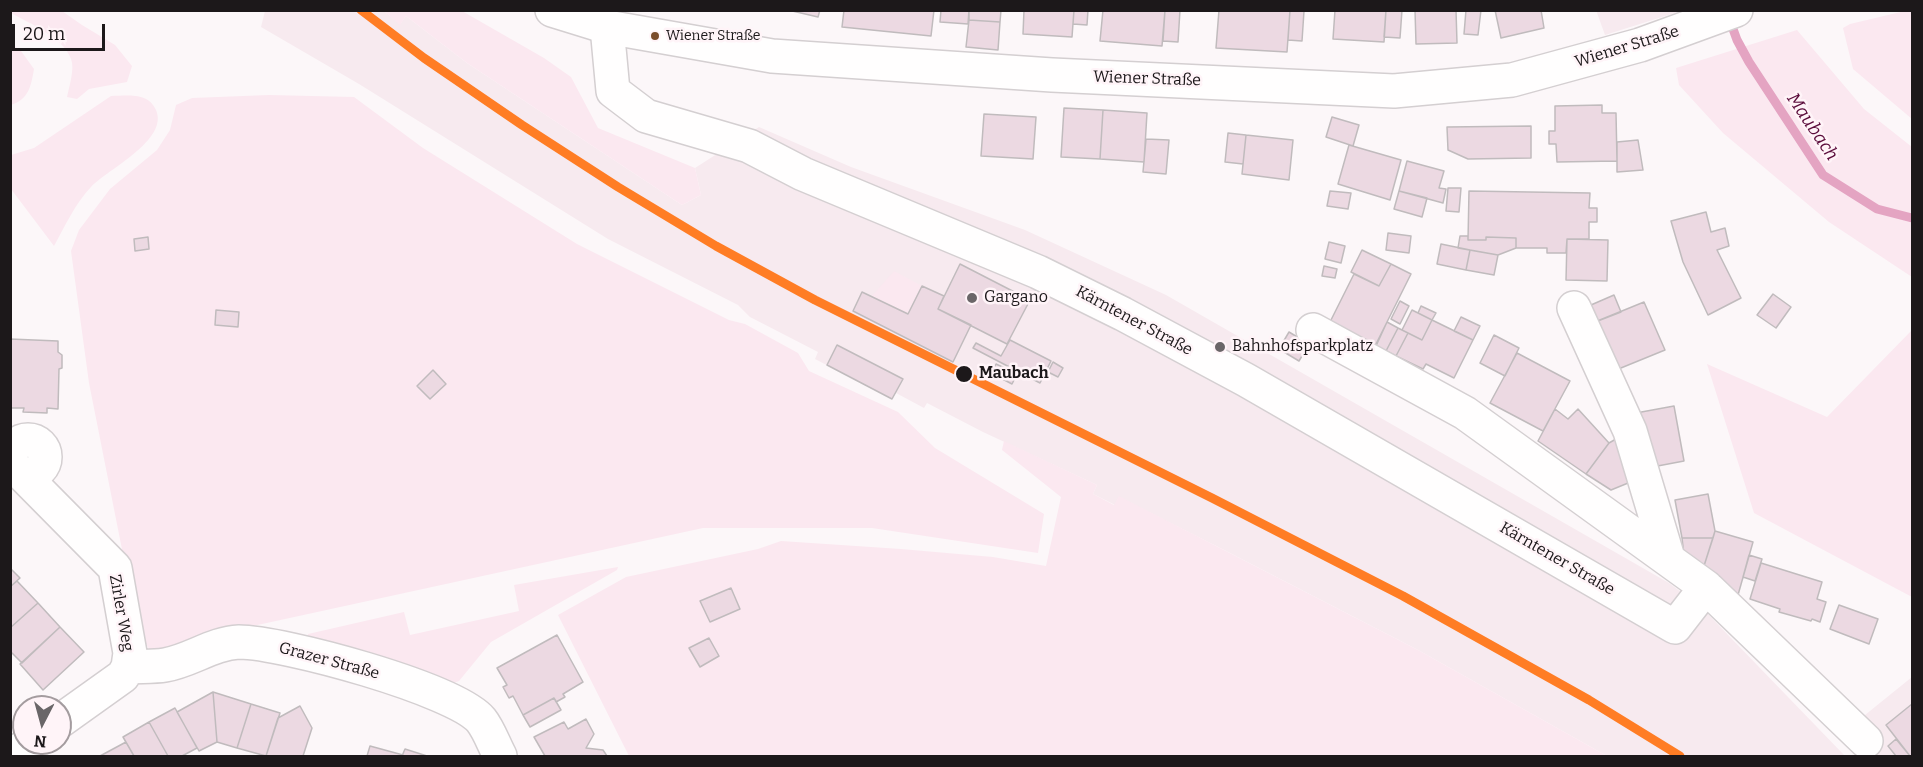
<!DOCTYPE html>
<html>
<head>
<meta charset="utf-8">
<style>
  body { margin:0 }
  #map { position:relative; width:1923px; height:767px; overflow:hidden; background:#fcf7f9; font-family:Bitter,serif }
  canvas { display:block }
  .frame { position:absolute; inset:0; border:12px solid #1c181a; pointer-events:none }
  .north { position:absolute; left:12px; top:695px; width:60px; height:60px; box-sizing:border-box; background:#fff4f8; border:2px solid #a49c9f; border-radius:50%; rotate:186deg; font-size:16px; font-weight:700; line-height:24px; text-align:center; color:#1c181a }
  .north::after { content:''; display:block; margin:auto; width:21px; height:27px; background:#6a6668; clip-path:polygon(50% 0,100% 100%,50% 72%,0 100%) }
  .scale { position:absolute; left:12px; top:24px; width:93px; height:27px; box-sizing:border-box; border:3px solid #1c181a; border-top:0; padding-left:8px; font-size:18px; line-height:21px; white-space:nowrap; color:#1c181a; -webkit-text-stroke:4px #fff4f8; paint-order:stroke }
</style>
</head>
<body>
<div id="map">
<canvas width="1923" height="767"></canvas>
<div class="frame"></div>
<div class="north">N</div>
<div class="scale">20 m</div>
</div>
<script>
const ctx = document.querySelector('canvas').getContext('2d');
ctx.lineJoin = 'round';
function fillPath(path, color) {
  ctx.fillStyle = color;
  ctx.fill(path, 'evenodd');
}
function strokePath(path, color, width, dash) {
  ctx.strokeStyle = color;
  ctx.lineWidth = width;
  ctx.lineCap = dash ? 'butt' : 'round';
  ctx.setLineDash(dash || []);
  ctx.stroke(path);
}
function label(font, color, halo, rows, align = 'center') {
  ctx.font = font + ' Bitter,serif';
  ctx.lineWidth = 5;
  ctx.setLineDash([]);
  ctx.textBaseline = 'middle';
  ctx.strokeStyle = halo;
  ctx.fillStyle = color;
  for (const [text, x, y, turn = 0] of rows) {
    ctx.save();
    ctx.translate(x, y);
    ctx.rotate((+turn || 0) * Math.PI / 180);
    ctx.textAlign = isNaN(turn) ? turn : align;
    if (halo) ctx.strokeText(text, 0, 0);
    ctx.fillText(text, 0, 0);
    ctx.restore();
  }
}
fillPath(new Path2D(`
  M1596,10H1681V11L1605,35Z
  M265,11H384L400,24L406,16L467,63L682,205L701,195L695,168L759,127L851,167L1025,230L1166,295L1669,583L1701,607L1845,756H1607L1418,650L1226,551L1119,497L1115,505L1093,494L1097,485L983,432L927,403L924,408L896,393L892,399L815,359L818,352L750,317L738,305L608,239L359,84L261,27Z
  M1912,677V756H1867L1865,715Z`), '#f7eaef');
fillPath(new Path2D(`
  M1909,10L1912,11V119L1853,69L1843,28L1850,24Z
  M10,11H62L82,25L115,45L132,66L127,82L89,89L77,99L67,97C69,87 75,69 71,59C64,38 29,23 11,13Z
  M384,11H462L544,58L571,77L598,128L695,168L701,195L682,205L467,63L406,16L400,25Z
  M1797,30L1864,109L1912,147V277L1829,222L1723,133L1679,85L1676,68Z
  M10,43L21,51L34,69C31,86 29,99 11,105Z
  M269,95L354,97L423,148L577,244L729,320L745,324L798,353L809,371L898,412L935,448L1044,514L1038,553L872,528H703L230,631L166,652L149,649L138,630L89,383L71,251L79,230L110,189L157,150L170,130L176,105L192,98Z
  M111,96C127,96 148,92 156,110C169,140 108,169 91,187C75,204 65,226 54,246L11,189V155L34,148Z
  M894,271L922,286L908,314L871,297Z
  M1912,330V597L1754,513L1707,364L1827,417Z
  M1004,441L1097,485L1093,494L1114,505L1119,496L1418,650L1607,756H629L558,615L626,577L758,549L781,541L901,549L993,557L1046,566L1061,497L1002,450Z
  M618,567L617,570L491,642L459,681L448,685L306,643L308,634L404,612L410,635L519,611L514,585Z`), '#fbe8f0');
strokePath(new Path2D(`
  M1729,18L1737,40L1749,62L1823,175L1877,209L1912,218`), '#e4a4c2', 9);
const building = new Path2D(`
  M788,10H820L818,17Z
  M844,10H934L931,36L842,27Z
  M941,10H969L968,24L940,22Z
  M969,10H1001L1000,22L969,20Z
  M1024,10H1074L1072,37L1023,34Z
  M1074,10H1088L1087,25L1073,24Z
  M1103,10H1165L1162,46L1100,41Z
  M1165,10H1180L1178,42L1163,41Z
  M1219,10H1290L1287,52L1216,48Z
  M1290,10L1304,11L1302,41L1288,40Z
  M1335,10H1386L1384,42L1333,39Z
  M1386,10H1402L1400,38L1384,37Z
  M1415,10H1456L1457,43L1416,44Z
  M1466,10H1481L1478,35L1464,34Z
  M1495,10H1541L1544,28L1501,38Z
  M969,20L1000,22L998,50L966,47Z
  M1602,105V113H1616L1617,161L1557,162L1556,144H1549V131H1555V106Z
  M1064,108L1103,110L1100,159L1061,157Z
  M1103,110L1147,113L1144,162L1100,159Z
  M984,114L1036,117L1033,159L981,156Z
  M1332,117L1359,125L1353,146L1326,137Z
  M1531,126V158L1468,159L1448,150L1447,127Z
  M1228,133L1246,135L1243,164L1225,162Z
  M1246,135L1293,140L1289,180L1242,174Z
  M1146,139L1169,140L1166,174L1143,172Z
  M1638,140L1643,170L1617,172V142Z
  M1349,145L1401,160L1390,200L1338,184Z
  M1407,161L1444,171L1439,188L1446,189L1443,203L1399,191Z
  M1448,188H1461L1459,212L1446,211Z
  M1330,191L1351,193L1348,209L1327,206Z
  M1399,191L1427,198L1422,217L1394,209Z
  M1469,191L1590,193L1589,208H1597V222H1589V239H1567L1566,253H1547V248H1516V238L1486,237V240H1468Z
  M1706,212L1711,232L1725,228L1729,246L1717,250L1741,298L1708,315L1683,262L1671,221Z
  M1388,233L1411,236L1409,253L1386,250Z
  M1460,236H1468V240H1486V237L1516,238V248L1498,255L1458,248Z
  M148,237L149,249L135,251L134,239Z
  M1567,239L1608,240L1607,281L1566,280Z
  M1329,242L1345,246L1341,263L1325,259Z
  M1441,244L1470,250L1466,270L1437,264Z
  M1362,250L1391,264L1379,286L1351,272Z
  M1470,250L1498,255L1494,275L1466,270Z
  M960,264L1030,300L1007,344L938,309Z
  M1391,264L1411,274L1374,348L1330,322L1354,274L1379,286Z
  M1324,266L1337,269L1335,278L1322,276Z
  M922,286L944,296L938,309L971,325L953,362L853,311L862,292L908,314Z
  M1773,294L1791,307L1776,328L1757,315Z
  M1614,295L1621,312L1590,324L1584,308Z
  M1400,301L1409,306L1400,324L1391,319Z
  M1644,302L1665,350L1616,370L1590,324Z
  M1421,306L1436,313L1432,320L1418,313Z
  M216,310L239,312L238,327L215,325Z
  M1412,310L1432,320L1422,340L1402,330Z
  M1461,317L1480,326L1473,340L1454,331Z
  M1432,320L1473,340L1454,378L1426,364L1423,369L1396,356L1408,333L1422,340Z
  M1387,322L1398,328L1386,351L1376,346Z
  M1398,328L1408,333L1396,356L1386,351Z
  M1289,332L1309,344L1299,361L1279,349Z
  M1494,335L1519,348L1505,376L1480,363Z
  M10,339L58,341V352L62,355V368L59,369L58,409L47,408V413L23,412L24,408H11Z
  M1010,340L1051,361L1040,383L973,348L976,343L1001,356Z
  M837,345L903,379L892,399L827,365Z
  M1517,353L1570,381L1543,431L1490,403Z
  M1053,362L1063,368L1058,377L1048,372Z
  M996,364L1017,374L1012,384L991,373Z
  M433,370L446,384L430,399L417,386Z
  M1674,406L1684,461L1647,468L1636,413Z
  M1555,409L1568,419L1578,409L1609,443L1586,474L1538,441Z
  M1616,439L1633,481L1611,490L1586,474L1609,443Z
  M1708,494L1715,531L1713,538H1682L1675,500Z
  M1715,531L1753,542L1738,595L1703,569Z
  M1682,538H1713L1703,569L1684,555Z
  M1749,555L1762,559L1755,581L1743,577Z
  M1761,563L1822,582L1817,599L1826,602L1820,622L1812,619L1811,621L1779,612L1780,609L1750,599Z
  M10,568L20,578L10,587Z
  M17,581L38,603L10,628V587Z
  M731,588L740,609L710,622L700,601Z
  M38,603L60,627L22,663L10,651V628Z
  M1839,605L1878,619L1869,644L1830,629Z
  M60,627L84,652L43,690L20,664Z
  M557,635L583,682L563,694L565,697L556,702L554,698L523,715L513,696L509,698L503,687L507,685L497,668Z
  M709,638L719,656L700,667L689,648Z
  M213,692L251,704L237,748L217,742Z
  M213,692L217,742L199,751L177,712Z
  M554,698L561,710L530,727L523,715Z
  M251,704L280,713L266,756L237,748Z
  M1912,704V756H1910L1886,725Z
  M300,706L312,728L303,756H266L278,718Z
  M175,708L197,748L182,756H168L149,722Z
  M586,719L594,734L586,748L603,750L607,756H545L534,737L564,722L568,729Z
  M149,722L168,756H134L123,737Z
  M1896,739L1910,756H1896L1888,746Z
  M126,742L134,756H100Z
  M370,746L403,755L402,756H367Z
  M405,749L427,756H402Z`);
fillPath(building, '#ecd9e2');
strokePath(building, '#c0bbbd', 1.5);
const minor = new Path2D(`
  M607,27L613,91L646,116L749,146L803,174L1038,272L1123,314L1246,380L1675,627L1706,587L1866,741
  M1574,308L1630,431L1668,558
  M1313,330L1465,413L1706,587
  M11 457a17 17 0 1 1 34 0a17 17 0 1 1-34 0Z
  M21,473L115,568L130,653L128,667L123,676L60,721
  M128,667C140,666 153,667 165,665C190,661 213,643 239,642C282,642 455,689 481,720C489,730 494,745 500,756
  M12,756L29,743`);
const tertiary = new Path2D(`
  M552,10L607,27L772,56L1052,75L1394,91L1512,80L1640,45L1736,10`);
strokePath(minor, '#d4cfd1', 36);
strokePath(tertiary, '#d4cfd1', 36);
strokePath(minor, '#fffefe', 33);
strokePath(tertiary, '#fffefe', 33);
strokePath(new Path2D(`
  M361,10L424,58L522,125L618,187L716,246L815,300L1212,498L1403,596L1589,700L1680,756`), '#ff7d24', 9);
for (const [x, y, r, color] of [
  [655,36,5,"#7a4b2a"],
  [972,298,6,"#6a6668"],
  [1220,347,6,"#6a6668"],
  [964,374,9,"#1c181a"]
]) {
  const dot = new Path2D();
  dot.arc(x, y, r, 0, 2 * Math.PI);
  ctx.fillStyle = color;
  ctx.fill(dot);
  strokePath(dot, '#fff4f8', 2);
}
label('14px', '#1c181a', '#fff4f8', [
  ["Wiener Straße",666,36]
], 'left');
label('16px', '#1c181a', '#fff4f8', [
  ["Wiener Straße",1627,47,-17],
  ["Wiener Straße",1147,79,2],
  ["Kärntener Straße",1134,321,28],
  ["Kärntener Straße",1557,559,30],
  ["Zirler Weg",121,613,80],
  ["Grazer Straße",329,661,15]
]);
label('16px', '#1c181a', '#fff4f8', [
  ["Gargano",984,298],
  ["Bahnhofsparkplatz",1232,347]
], 'left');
label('bold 16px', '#1c181a', '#fff4f8', [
  ["Maubach",979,374]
], 'left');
label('italic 18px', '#5b0c3b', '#fff4f8', [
  ["Maubach",1812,127,56]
]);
</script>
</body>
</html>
